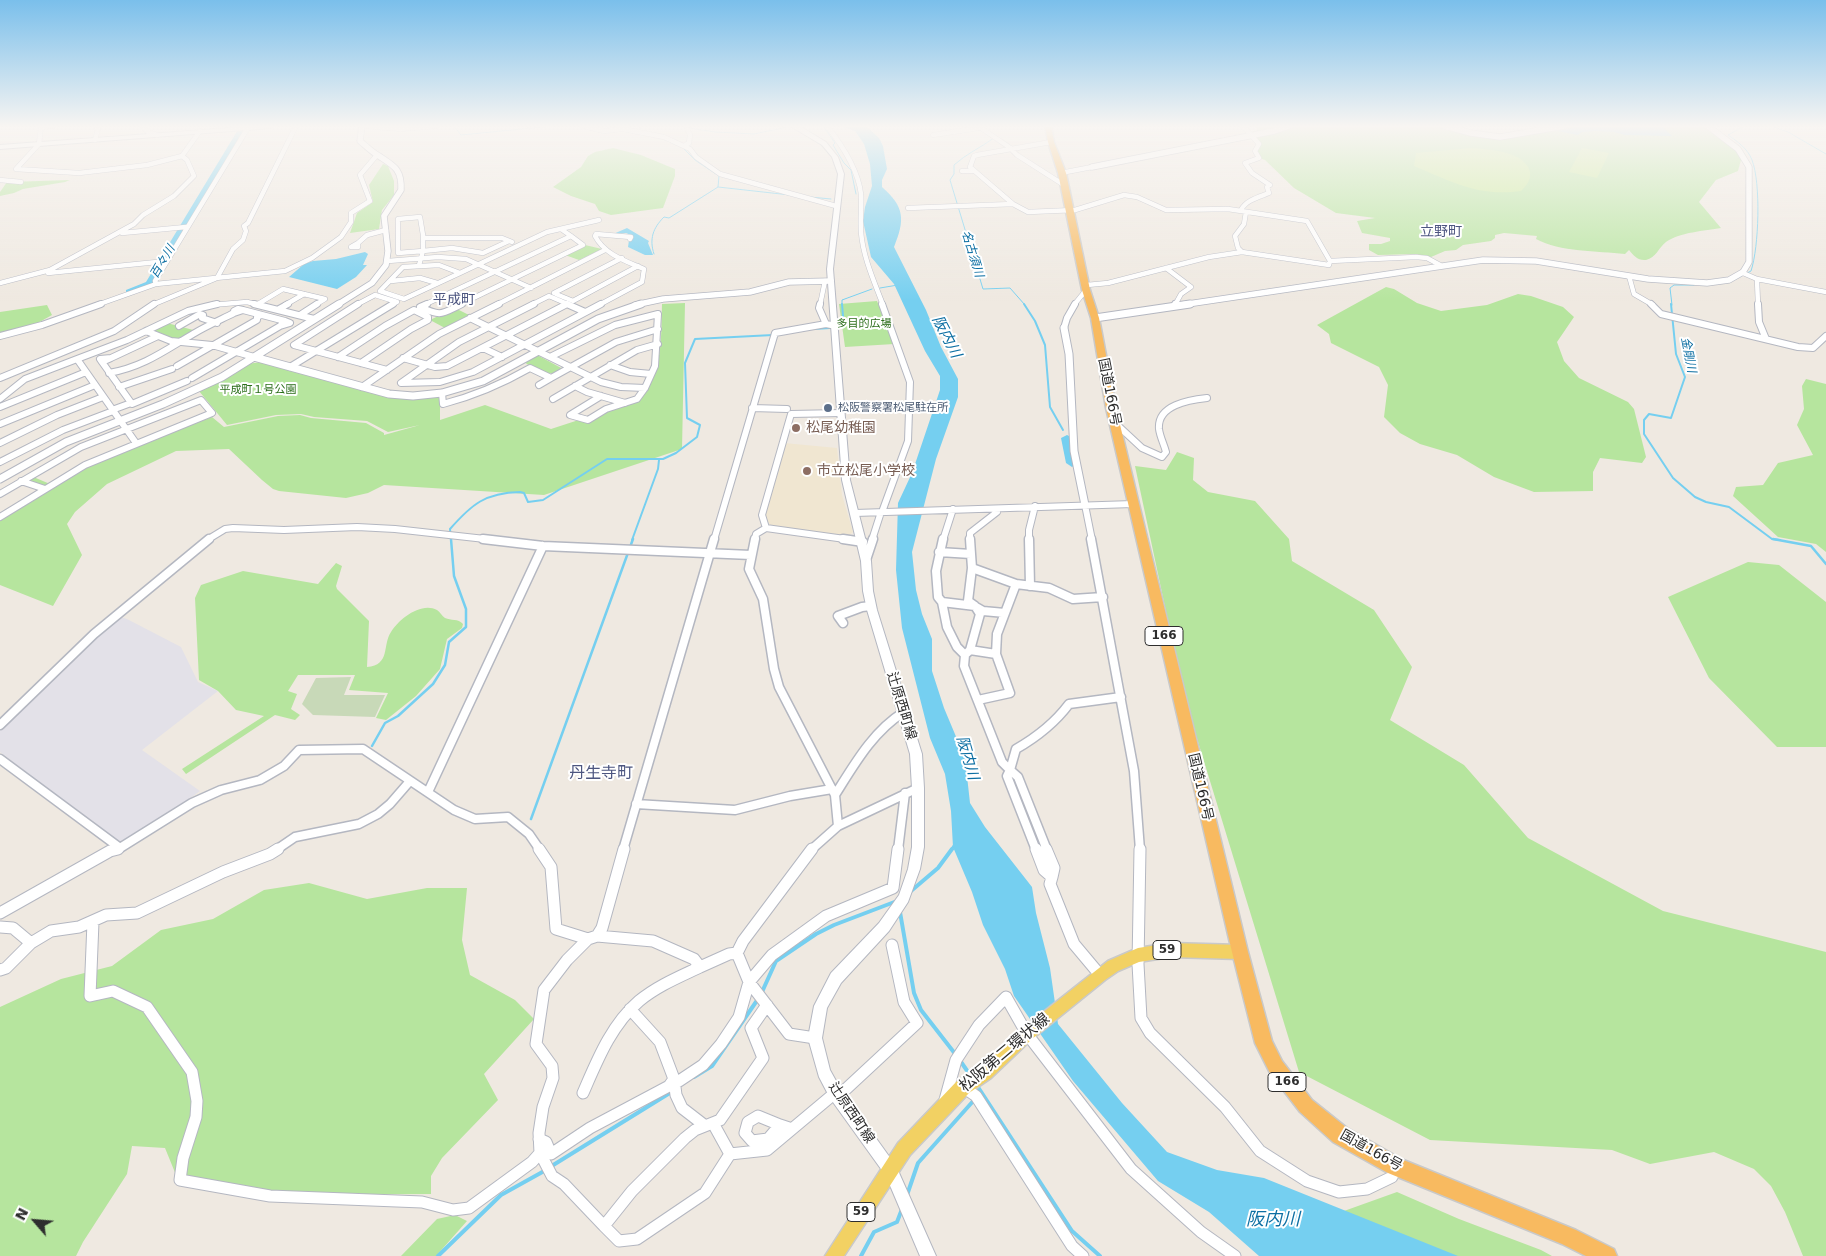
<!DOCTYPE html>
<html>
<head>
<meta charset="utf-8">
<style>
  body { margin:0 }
  #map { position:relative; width:1826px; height:1256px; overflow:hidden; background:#efe9e1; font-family:"DejaVu Sans",sans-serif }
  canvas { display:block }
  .north { position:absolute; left:10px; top:1196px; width:50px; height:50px; -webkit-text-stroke:4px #fff; paint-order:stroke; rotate:297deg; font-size:14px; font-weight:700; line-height:20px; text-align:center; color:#2e2e2e }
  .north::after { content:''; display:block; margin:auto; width:18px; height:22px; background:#2e2e2e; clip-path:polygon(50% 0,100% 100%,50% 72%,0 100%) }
</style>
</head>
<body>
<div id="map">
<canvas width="1826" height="1256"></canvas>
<div class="north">N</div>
</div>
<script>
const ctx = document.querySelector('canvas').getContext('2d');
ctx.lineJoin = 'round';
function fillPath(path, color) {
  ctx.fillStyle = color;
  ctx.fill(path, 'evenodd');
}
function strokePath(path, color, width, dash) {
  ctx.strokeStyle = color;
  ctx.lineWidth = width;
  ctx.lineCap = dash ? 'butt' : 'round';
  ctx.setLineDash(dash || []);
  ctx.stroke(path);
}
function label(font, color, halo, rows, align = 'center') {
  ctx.font = font + ' "DejaVu Sans","Noto Sans JP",sans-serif';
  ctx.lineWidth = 4;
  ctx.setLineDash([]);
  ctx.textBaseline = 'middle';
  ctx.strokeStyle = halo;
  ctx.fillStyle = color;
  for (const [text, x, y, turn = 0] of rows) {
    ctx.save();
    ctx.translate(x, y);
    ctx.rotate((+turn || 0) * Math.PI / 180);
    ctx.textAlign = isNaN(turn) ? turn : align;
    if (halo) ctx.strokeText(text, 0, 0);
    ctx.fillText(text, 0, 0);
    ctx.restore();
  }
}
fillPath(new Path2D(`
  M118,616L127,619L181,647L198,682L218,691L142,750L200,791L160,820L120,845L0,752V729Z`), '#e3e1e8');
fillPath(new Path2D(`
  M784,443L837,448L842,495L853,532L847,537L770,525L763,513Z`), '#f0e6d1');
fillPath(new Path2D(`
  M1254,126H1444L1471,133L1511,136L1573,126H1703L1745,157L1741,160L1738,171L1716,180L1699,202L1721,228C1705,231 1680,232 1666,242C1659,247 1656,258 1646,260C1638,261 1633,255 1629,250L1625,254C1597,251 1560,252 1536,239L1537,236L1504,233L1495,235V238L1491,241L1463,245L1456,250L1445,251L1431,257L1416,254L1378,255L1369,250V244H1381L1390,241V238L1362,233L1357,221L1375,218L1336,213L1294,188L1265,160L1259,158L1255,151L1259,144L1250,132L1258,130Z
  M613,148L641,155L675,169V176L663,208L611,215L599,211L595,204L571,196L553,187L581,167L588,156L595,152Z
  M383,164L388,166L394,181V195L382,210L379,229L350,233L357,213L373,202L369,185Z
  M70,180L65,182L23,189L14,193L0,196V192L7,182Z
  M585,245L602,249L579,260L565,255Z
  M1386,287L1394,289L1417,303L1441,311L1487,305L1518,294L1531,296L1563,307L1574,317L1557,342L1564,361L1579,378L1628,402L1634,409L1646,457L1642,463L1600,458L1593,472V491L1534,492L1494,477L1457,455L1420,444L1400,433L1384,417L1388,385L1379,367L1331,343L1329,334L1317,325Z
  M877,301L894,344L845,347L839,304Z
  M685,303L682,449L544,495L384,485L368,493L346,498L279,491L273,489L262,480L229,449L176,451L107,484L75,512L67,524L82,555L53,606L0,585V514L44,487L25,480L31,476L50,484L138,445L212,417L224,427L278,416L300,415L311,418L366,423L384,433V435L420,425L388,432L367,421L314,417L301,414L276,415L227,425L199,391L247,364L261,362L393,398H440V420L485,405L551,429L640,400C663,370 661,340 662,304Z
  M47,305L52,315L36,324L0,335V312Z
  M455,308L469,315L445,328L430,320Z
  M167,323L197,331L176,340L153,331V330Z
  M534,356H539L563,369C547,378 538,371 524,362Z
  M1806,379L1826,384V552L1816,544L1778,537L1733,496L1736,487L1763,485L1778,463L1813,455L1797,425L1804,409L1802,386Z
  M1177,452L1194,458L1193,480L1208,492L1255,501L1289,539L1292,561L1374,610L1412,667L1390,720L1464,765L1528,838L1663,911L1826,952V1256H1803L1785,1212L1771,1186L1754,1169L1714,1152L1650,1164L1612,1150L1430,1140L1299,1072L1184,696L1135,466L1166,470Z
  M1748,562L1779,565L1826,602V747H1777L1709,678L1668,597Z
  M336,563L342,566L336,586L337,589L369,621L367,667C391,665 382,645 391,632C398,620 421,601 437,610C440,612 442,616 445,618C451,621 458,618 463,624L462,628L447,639L440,669L416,696L386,720L376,718L388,693L349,690L355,675H298L288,691L297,694L291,709L300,715L295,720L275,715L186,774L182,769L264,716L236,710L218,691L199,680L195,598L201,585L243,571L318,584Z
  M309,883L367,899L427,888H467L462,940L470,975L515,1000L534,1019L484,1074L498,1100L442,1158L431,1176V1194L237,1195L176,1175L165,1148L132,1146L127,1174L83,1242L76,1256H0V1007L61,979L112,966L161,930L213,919L264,890Z
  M1397,1192L1459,1219L1541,1250L1552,1256H1442L1344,1211Z
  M455,1215L467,1221L436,1256H401L437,1219Z`), '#b6e59e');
fillPath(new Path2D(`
  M351,677L344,695H385L375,717L313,715L302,704L316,678Z`), '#c8d9b8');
fillPath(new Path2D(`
  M1472,148C1483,149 1495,150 1507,153C1527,159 1540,174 1521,191C1479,197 1452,182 1414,166L1416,153Z
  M1582,148L1609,153L1597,178L1569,172Z`), '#c9ec9a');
fillPath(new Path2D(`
  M841,126H866L879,138L883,146L887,169L882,180V187C905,207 905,220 894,247L926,310L941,347L958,379V397L936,459L912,552L916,590L922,614L932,639V671L944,708L965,758L970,803L985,827L1032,887L1036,913L1050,968L1058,1024L1122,1103L1167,1152L1217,1170L1264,1178L1458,1256H1259L1209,1212L1158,1181L1073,1081L1014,996L1005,969L983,925L972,892L953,847L951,811L945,774L930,738L902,628L896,570L898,503L912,473L940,390V376L925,351L894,284L871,257L863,221L865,207L872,186L870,164L864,144L855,131Z
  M1582,126L1663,127L1672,136L1625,135L1614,132L1596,131L1582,132L1578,135L1557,131Z
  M627,228L649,241L648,243L653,255H645L628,247L629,240H632L633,236L626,233L611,235Z
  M365,252L368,254L363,265H367L356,277L337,289L289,277L304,264L313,261L336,259Z`), '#75cff0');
strokePath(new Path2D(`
  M454,126L461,135L552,126
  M639,126L642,132
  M1771,126L1788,132L1826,154
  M689,128L715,132L754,134L787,127L823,126L835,143L833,145L844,163L851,170L856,194
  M994,138C980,148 966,154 954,165V174L950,180L983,289L1010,288L1025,305
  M718,187L790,195
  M810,197L831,199
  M654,254C649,239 653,228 664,217L669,218L718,187L719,176L695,160L684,149
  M1734,280L1751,271C1759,247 1761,183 1752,160C1748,149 1737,141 1728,135L1744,126
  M880,288L898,285
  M842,305V300L872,289
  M1672,305L1670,288L1674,285H1694`), '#75cff0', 1);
strokePath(new Path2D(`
  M1024,304L1035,321L1045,345L1050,407L1063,430
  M1671,304L1676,354L1685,377L1671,418L1649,414L1644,420V434L1673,478L1695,497L1706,502L1729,507L1772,539L1780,540
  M835,327H844L842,304
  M813,329L830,328
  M451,540L450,529C472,504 485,493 520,492L524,493L528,502L543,500L607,459H663L676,453L697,437L700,425L687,418L685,363L695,339L773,335
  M632,540L658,469L659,460`), '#75cff0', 2);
strokePath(new Path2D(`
  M1773,539L1811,546L1826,564
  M372,746L385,723L398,716L433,684L445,665L449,642L466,627V609L454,576L451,539
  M531,819L633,539
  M951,850L955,844`), '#75cff0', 2.5);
strokePath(new Path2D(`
  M911,891L938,868L952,849
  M900,912L914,993L921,1010L956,1055
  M762,992L776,961L816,934L834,925L897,901
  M959,1059L970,1075
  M694,1077L712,1066L758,999
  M976,1084L1072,1231L1100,1256
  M550,1167L673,1091
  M907,1195L918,1163L975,1099
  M438,1256L501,1195L546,1170
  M861,1256L874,1232L897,1222L902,1209`), '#75cff0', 4);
fillPath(new Path2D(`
  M239,128L246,130L155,284L132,294H126V290L146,282Z
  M1067,435L1073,438L1078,463L1072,467L1066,463L1061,438Z`), '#75cff0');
const minorFar3 = new Path2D(`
  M41,126L39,144L16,169L79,173L147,165L182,156L200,131
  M142,126L148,132L157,135
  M365,126L400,129L436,126
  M583,126L604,131L623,129L664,137L690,149L696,157L720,174L836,206
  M827,126C842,145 858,169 861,194C862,206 860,219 861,232C863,257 874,281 883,305
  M978,126L1009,147L1017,155L1064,185
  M41,127L53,126
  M933,135L979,128
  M95,140L98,129L96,126
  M1051,142L977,155L974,156L970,167L1013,204L1028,212L1075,210L1124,195L1137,197L1166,210L1228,209L1307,221L1330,261
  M684,146L689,143L690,135L686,126
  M962,171H973
  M1066,172L1092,167
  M0,180L21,182
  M908,208L1013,204
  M1241,210C1246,200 1259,197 1269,193L1267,187L1270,185L1252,173L1245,163L1259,158L1255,151L1259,144L1243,126
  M420,217L423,235V251L398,253V219Z
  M561,229L571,236
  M122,233L186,227
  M424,238H502L512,242
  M358,243V247H351Z
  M358,243L367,235L386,230
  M423,251L452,248L483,253L509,241
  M1242,252L1238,248L1235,236L1244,224L1246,212
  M388,261L438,257L466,259L531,288
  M419,265L423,251
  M439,265L460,273L404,299L380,291L403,267Z
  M1166,268L1191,287L1181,294L1175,305
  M48,273L167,261
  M460,273L547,232L599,220
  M1743,273L1757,279L1826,292
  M1629,276L1634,294L1653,305
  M1757,279L1758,305
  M391,281L420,278L437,283
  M0,283L50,270L134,224L143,215L174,196L194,176L187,160L182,156
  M156,284L155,281L249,126
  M1087,285L1108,283L1209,257L1242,252L1329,265L1330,261L1416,257L1427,258L1440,265
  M554,293L622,258
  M556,294L573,301L638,266
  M258,304L283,289L325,299L315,305
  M97,305L156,284L285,271L312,258L341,237L351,222V213L370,201L360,175L377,155
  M152,305L217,278L233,249L243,240L246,231L244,226L248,223L296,126
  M211,305L247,302L259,305
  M285,305L304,294
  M356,305L375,295L397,302L391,305
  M424,305L571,236
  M459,305L583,245L571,236
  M496,305L605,250
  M531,305L549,296L570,305
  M565,305L567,304
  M599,305L642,282L644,269C626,261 605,255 595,236L596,234L631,237L630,239
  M820,305L825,281
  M1074,305L1086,290`);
const minorFar2 = new Path2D(`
  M254,304L314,319
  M358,304L294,345L316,351L393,304
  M427,304L420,307C442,317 441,314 462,304
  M534,304L459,342L401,383L440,382L473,372L601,304
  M567,304L585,312
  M820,304L819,308L826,324
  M1651,304L1661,314L1798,347L1813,348L1826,336
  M1758,304L1759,322L1766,339
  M1174,306L1175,304
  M238,309L243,310L234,313V311Z
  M279,309L288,304
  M243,310L285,321
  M300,315L317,304
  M470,318L601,382L621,387L645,388
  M285,321L290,323L280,326Z
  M179,326L200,314L203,315L202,318L217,323
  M1064,328L1067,318L1075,304
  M146,331L171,341L212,345L254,357
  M0,336L42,325L101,304
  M483,348L502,357
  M338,357L385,326L414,310L428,317V320L411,329L361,363
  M550,357L615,325L658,314L655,366L645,388L637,399L606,409L588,420L570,415L601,396
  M111,358L158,336
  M111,358L102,362L100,359Z
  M403,358L435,367L447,366L567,304
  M77,359L127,340L188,311L217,304
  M102,362L132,404L187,381
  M610,365L630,372L651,374
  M177,366L257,320V317L261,315
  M290,367L316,351L387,370
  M109,373C143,367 164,351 193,334C206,326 220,320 234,313
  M0,378L114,331L154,304
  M192,378L280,326
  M539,385L551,378
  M575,386L587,392L625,403
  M119,387L172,369
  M362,387L439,334L499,304
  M442,393L443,404C474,396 502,384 530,368L551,378L616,342L658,329
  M0,399L25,379L77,359L136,443
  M553,399L637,350L658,344
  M0,407L86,372
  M752,408L787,409
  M112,410L131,403
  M1114,422L1142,448L1162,457L1166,452C1164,444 1160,437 1159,429C1157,405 1189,400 1207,398
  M0,424L95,385
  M0,443L57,415L103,397
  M0,462L63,430L113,411
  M21,481L45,489
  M0,494L81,447L201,400L212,413L85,465L0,517
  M1085,505L1092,540
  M882,512L908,441L910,382L882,304
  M855,513L1133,504
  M766,528L762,515L791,414L841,413
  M207,540L225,529L233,528L284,530L357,527L395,529L494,540
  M714,540L775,333L826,324L836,326
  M755,540L756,534L766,528L852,540
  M872,540L881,512
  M943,540L953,509
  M970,540V533L997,512L996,509
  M1029,540V530L1035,506`);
const minorFar1 = new Path2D(`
  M483,539L543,546L751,555
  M755,539L749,569L763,599L774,669L779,687L835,795L838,826
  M843,539L863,542
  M943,539L936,571L938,597L942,602L947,627L957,647L965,655L964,666L1002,762L1010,770L1007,776L1036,850
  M1029,539L1030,586
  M1091,539L1134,771L1140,850
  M939,552L971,554L970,539
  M866,560L873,539
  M972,568L1016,584
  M942,602L975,606L968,601L972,568L971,554
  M976,607L983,611L1005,613
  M843,623L838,616L862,607L871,606
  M970,650L996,654L1010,693L978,700
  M967,653L970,650L980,614L975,606
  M996,654L997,634L1016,584L1049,588L1073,599L1103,597
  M0,725L94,634L209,539
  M0,759L120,848
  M428,792L543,546
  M835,795C854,765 873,731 904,712
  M636,804L735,810L790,796L832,789
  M114,850L120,848L192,803L221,790L260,780L284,766L299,750L363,749L454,810L475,819L508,817L529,834L540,850
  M276,850L295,837L359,824L378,814L390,804L410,781
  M623,850L714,539
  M811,850L838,826L918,788
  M898,850L905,793
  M1047,850L1018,777L1010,770L1016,749C1037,737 1054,724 1069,704L1121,697`);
const minor = new Path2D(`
  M539,849L551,867L556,929L588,939
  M812,849L743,941L737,953L749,982L789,1034L815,1038
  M1036,849L1044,870L1052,877L1050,884L1074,944L1100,975
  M1046,849L1054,868L1052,877
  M1140,849L1138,964L1141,1018L1150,1033L1225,1107L1260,1151L1307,1181L1339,1192L1367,1189L1392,1177L1395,1167
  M0,913L110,851L118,849
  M93,922L90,996L113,991L147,1007L192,1072L197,1101L196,1117L183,1158L180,1180L270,1196L422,1202L453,1210L469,1208L532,1162L540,1153
  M0,927L13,928L31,943
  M597,936L602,928L624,849
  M737,953L729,954L700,967L694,959L653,941L597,936L588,939L567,960L544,990L536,1044L552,1066L553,1078L543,1107L539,1133L540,1153L552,1176L564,1184L604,1226L632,1191L685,1138L695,1130L720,1120L763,1058L751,1028L767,1005
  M0,970L6,968L31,943L51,931L79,927L106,915L137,913L223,872L270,854L278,849
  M630,1009L660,1042L674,1079L676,1095L682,1108L704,1125
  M963,1087L976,1096L1072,1246L1083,1256
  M583,1093C597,1061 611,1025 639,1001C657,986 679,977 700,967
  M945,1100L956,1060L979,1025L1006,997L1027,1034L1131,1169L1201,1232L1235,1256
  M758,1116L780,1125L768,1139L752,1141L745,1133L748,1122Z
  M714,1125L730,1154
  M780,1125L792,1129
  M539,1139L546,1142L551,1154L590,1128L669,1086L674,1079L679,1081L703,1065L721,1044L739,1017L749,982L772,955L826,916L893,888L898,849
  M604,1226L619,1241L637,1239L705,1193L730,1154L767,1150L835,1093L846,1089L917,1023L904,1002L892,945`);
const tertiaryFar1 = new Path2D(`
  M1445,126L1471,133L1500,137L1564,126
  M1092,167L1274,131L1289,126
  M337,305L372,283L386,265L388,251L384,216L401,190C402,169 394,166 379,156C372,152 366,146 360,141L362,126
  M635,305L663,299L750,292L789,282L831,281
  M1181,305L1483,260L1536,261L1648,279L1707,283L1729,280L1743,272L1749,262V167L1738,149L1708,126`);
const tertiary = new Path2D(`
  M1095,318L1190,304
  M1064,328L1069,354L1074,451L1085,505
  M254,357L389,394L413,396L442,393L483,381L598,319L641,304
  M0,479L66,442L163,404L222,377L339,304`);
const secondary = new Path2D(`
  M256,126H274L271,128L0,149V145Z
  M790,126H797L803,128L826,142L838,157L844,174L833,269L850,480L871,561L873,591L877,610L922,754L924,788V847L920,869L908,902L889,931L841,983L827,1008L822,1038L830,1070L840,1088L896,1166L936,1256H920L886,1176L830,1098L819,1077L808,1038L814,1006L831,973L879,923L899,895L908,869L912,847V788L910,754L867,610L863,591L861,561L842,480L827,269L838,174L832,157L822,145Z`);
const primary = new Path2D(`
  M1170,943L1240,945L1245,947L1247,952L1245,957L1240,959L1170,957L1139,962L1118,971L1105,980L1032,1039L991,1078L969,1093L910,1155L844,1256H825L898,1143L957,1081L979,1066L1022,1029L1108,961L1138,948Z`);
const trunk = new Path2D(`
  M1045,126H1051L1054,142L1066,173L1090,290L1099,318L1116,408L1139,504L1248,952L1272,1041L1282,1061L1312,1100L1347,1128L1401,1159L1576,1230L1614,1249L1617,1256H1586L1562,1244L1388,1173L1333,1142L1300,1112L1270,1073L1255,1043L1232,952L1106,408L1091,318L1082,290L1058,173L1048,142Z`);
strokePath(minorFar3, '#b4b7c1', 5.5);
strokePath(minorFar2, '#b4b7c1', 8);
strokePath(minorFar1, '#b4b7c1', 11);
strokePath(minor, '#b4b7c1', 13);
strokePath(tertiaryFar1, '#b4b7c1', 7);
strokePath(tertiary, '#b4b7c1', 9);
strokePath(secondary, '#b4b7c1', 2);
strokePath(primary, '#c9c9c9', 3);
strokePath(trunk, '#c9c9c9', 3);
strokePath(minorFar3, '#fff', 4.5);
strokePath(minorFar2, '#fff', 6);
strokePath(minorFar1, '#fff', 8);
strokePath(minor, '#fff', 11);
strokePath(tertiaryFar1, '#fff', 5.5);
strokePath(tertiary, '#fff', 7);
fillPath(secondary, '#fff');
fillPath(primary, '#f2d163');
fillPath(trunk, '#f8ba60');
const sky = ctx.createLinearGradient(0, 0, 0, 301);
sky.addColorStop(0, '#7abfeb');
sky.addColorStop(0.42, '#f8f5f2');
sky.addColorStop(1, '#f8f5f200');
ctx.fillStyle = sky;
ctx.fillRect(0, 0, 1826, 301);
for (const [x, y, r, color] of [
  [828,408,5,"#5c6f8a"],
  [796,428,5,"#8d6e63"],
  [807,471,5,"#8d6e63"]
]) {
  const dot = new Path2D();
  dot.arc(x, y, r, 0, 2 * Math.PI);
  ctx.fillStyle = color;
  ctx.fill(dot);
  strokePath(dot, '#fff', 2);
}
label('11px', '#2c6e1b', '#fff', [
  ["多目的広場",864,324],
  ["平成町１号公園",258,390]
]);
label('11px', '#4e5e75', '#fff', [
  ["松阪警察署松尾駐在所",838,408]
], 'left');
label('italic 12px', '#0d6fa3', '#fff', [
  ["名古須川",972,254,73],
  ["百々川",163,262,-59],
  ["金剛川",1688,355,79]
]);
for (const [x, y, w] of [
  [1164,636,38],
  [1167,950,28],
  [1287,1082,38],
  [861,1212,28]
]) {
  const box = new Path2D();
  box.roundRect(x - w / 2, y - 9.5, w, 19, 4);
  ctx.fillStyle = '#fff';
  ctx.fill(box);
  strokePath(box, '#2e2e2e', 1);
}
label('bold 12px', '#2e2e2e', null, [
  ["166",1164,636],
  ["59",1167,950],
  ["166",1287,1082],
  ["59",861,1212]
]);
label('14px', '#4d5680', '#fff', [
  ["立野町",1441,232],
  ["平成町",454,300]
]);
label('14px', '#2e2e2e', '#fff', [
  ["国道166号",1109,392,79],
  ["辻原西町線",901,706,73],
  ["国道166号",1200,787,77],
  ["辻原西町線",851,1113,56],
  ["国道166号",1371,1151,29]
]);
label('14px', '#785e54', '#fff', [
  ["松尾幼稚園",806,428],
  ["市立松尾小学校",817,471]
], 'left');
label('italic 15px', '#0d6fa3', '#fff', [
  ["阪内川",946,337,63],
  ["阪内川",967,758,74]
]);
label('16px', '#4d5680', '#fff', [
  ["丹生寺町",601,774]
]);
label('16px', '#2e2e2e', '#fff', [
  ["松阪第二環状線",1005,1053,-40]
]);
label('italic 18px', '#0d6fa3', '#fff', [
  ["阪内川",1273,1220]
]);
</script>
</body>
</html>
